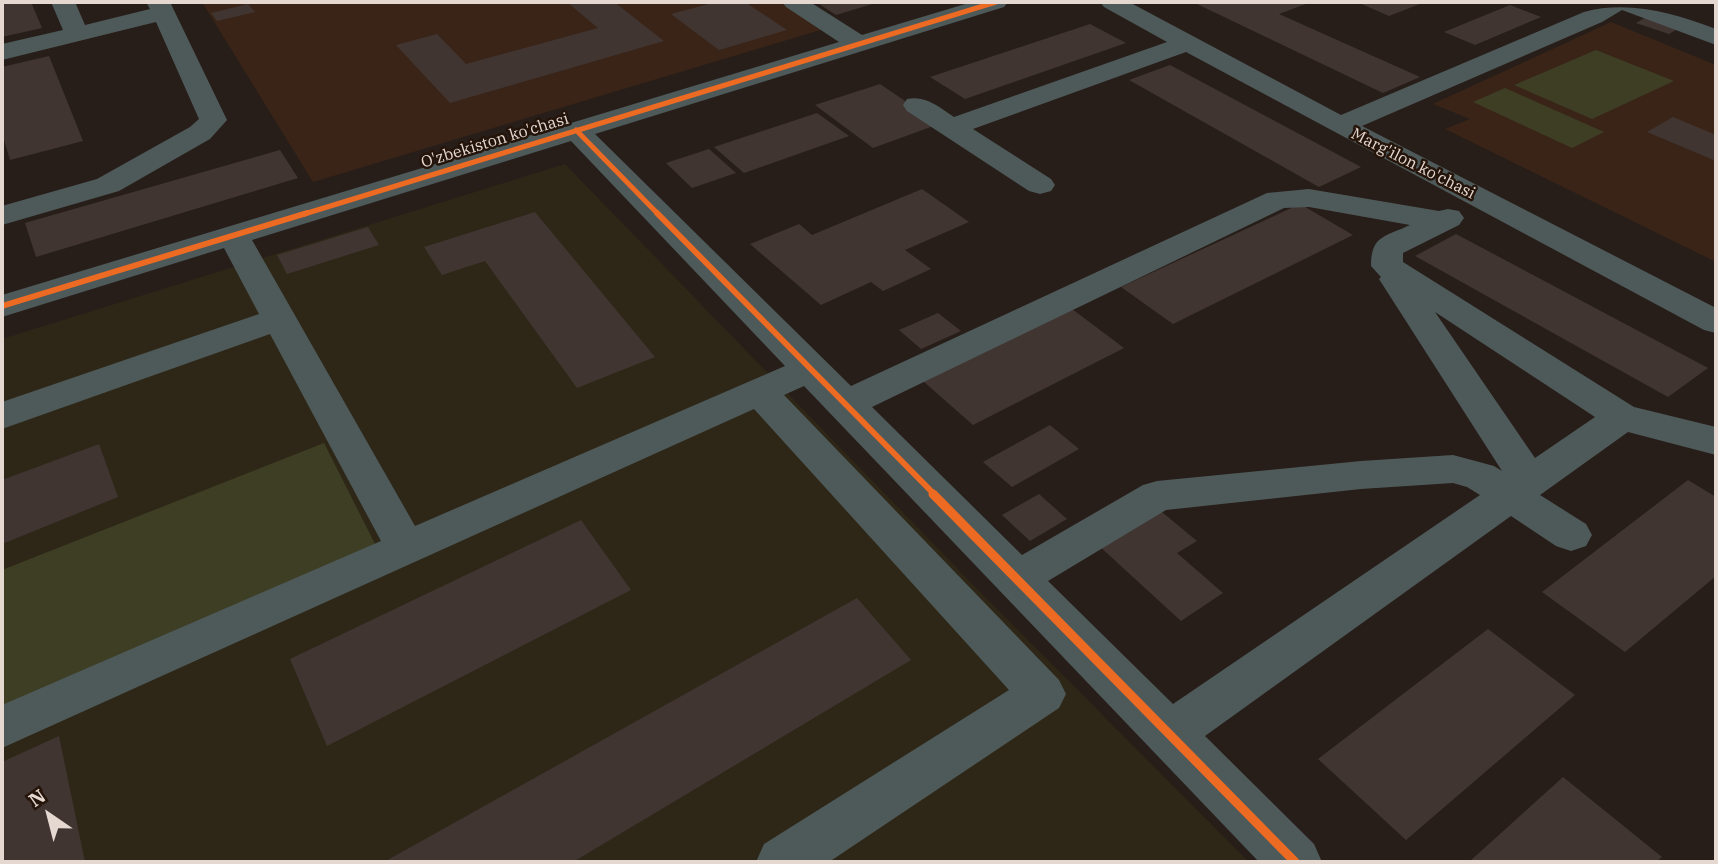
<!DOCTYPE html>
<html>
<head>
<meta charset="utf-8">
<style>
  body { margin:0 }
  #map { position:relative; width:1718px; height:864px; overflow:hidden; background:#281e19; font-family:"IBM Plex Serif",serif }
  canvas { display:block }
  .frame { position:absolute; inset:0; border:4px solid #e4d8d1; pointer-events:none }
  .north { position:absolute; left:14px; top:780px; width:70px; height:70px; -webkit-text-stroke:5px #24140a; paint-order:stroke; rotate:325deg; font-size:19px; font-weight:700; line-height:28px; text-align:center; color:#e4d8d1 }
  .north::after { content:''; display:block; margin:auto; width:24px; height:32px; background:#e4d8d1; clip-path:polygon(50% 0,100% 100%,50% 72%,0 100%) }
</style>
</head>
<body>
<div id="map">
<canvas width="1718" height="864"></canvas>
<div class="frame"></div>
<div class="north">N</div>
</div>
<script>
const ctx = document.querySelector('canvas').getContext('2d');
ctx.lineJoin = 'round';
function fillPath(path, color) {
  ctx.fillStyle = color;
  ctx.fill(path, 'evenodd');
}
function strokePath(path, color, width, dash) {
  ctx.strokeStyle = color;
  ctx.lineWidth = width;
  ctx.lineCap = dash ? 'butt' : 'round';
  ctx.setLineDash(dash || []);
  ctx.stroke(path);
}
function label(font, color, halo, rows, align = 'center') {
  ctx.font = font + ' "IBM Plex Serif",serif';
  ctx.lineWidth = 5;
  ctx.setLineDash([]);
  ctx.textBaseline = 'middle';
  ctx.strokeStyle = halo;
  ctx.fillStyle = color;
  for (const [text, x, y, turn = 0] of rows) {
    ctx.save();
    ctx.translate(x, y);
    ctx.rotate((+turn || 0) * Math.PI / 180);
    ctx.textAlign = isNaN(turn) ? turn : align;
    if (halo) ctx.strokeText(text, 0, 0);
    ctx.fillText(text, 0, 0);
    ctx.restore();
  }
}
fillPath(new Path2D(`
  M202,2H781L824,29L313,182Z
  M1611,22L1716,65V262L1445,129L1470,119L1433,104Z`), '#392417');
fillPath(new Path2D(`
  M565,164L987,599L1249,862H2V339Z`), '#2e2717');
fillPath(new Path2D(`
  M1596,50L1674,81L1592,119L1514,85Z
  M1505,88L1604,132L1572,148L1473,102Z
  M324,443L376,546L2,711V570Z`), '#3e3e25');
fillPath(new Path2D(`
  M2,2H31L42,28L2,37Z
  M567,2H614L664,41L450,103L396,45L437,34L466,64L598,28Z
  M716,2H745L787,30L719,50L671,14Z
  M816,2H879L836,15Z
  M1198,2H1311L1279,14L1420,77L1383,93L1197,4Z
  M1357,2H1425L1389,16Z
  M248,4L255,12L217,21L211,13Z
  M1510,5L1541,17L1475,45L1444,32Z
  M1648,16L1681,27L1669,34L1636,23Z
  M1090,24L1126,43L965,99L930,77Z
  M49,56L83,141L10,160L2,133V67Z
  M1170,65L1361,167L1319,187L1129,80Z
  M880,84L939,124L873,148L815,105Z
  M817,113L849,136L744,173L714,147Z
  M1673,117L1716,135V161L1647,132Z
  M709,149L736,173L692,188L666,163Z
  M280,150L298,178L36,257L25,223Z
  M922,189L969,222L905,250L931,269L883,291L871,282L821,305L750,244L799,224L812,235Z
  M1300,204L1353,235L1173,324L1121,287Z
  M535,212L655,357L577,388L485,261L442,275L424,247Z
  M368,227L379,245L287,274L277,255Z
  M1456,234L1708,368L1668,397L1415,256Z
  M1072,309L1124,348L973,425L923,381Z
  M938,313L961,331L921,349L899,330Z
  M1050,425L1079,449L1012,487L983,462Z
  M99,444L118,497L2,544V480Z
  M1688,480L1716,497V576L1625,652L1542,592Z
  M1039,494L1067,519L1030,541L1002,515Z
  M1157,508L1197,541L1177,553L1223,593L1181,621L1097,544Z
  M581,520L631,590L327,746L290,659Z
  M857,598L911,660L573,862H384Z
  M1488,629L1575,695L1406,840L1318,759Z
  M59,736L85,862H2V762Z
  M1563,777L1662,857L1656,862H1469Z`), '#413532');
fillPath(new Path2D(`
  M51,2H75L85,25L150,9L146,2H170L227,120L210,139L119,191L2,225V206L97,179L190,127L199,119L156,22L2,60V44L63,30Z
  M782,2H810L862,35L972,2H1008L1004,7L595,134L851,386L1267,193L1309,189L1439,211L1448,209L1459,211L1464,218L1459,225L1403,253V262L1634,407L1716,427V455L1628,432L1540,495L1586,524L1592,535L1586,546L1571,551L1556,546L1511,516L1205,736L1314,844L1322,862H1259L804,386L784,395L1059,680L1066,694L1059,708L829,862H756L764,844L1009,690L754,409L2,748V705L381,541L270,334L2,429V402L259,314L224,248L2,317V295L839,42L786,7ZM571,141L785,366L415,526L252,240ZM1309,207L1410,225C1385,237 1371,235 1371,266L1381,277L1379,279L1502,471L1494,466L1453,455L1361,461L1157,481L1143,485L1022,555L872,407L1284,208ZM1435,312L1595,417L1535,458ZM1453,483L1467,487L1480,495L1173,704L1048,581L1166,510L1361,489Z
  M1100,2H1129L1341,115L1584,12C1628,0 1674,13 1716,29V45L1622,10L1602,22L1362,126L1716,308V333L1704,330L1186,52L973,129L1051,179L1055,185L1051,191L1040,194L1029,191L907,111L903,105L907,99C926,95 939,107 954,117L1167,42L1104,7Z`), '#4e5a5a');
strokePath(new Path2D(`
  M576,130L659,215
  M301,215L996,2`), '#ed6a23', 5);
strokePath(new Path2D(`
  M657,213L935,495
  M2,306L307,213`), '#ed6a23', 6);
strokePath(new Path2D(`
  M933,494L1295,862`), '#ed6a23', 9);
label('16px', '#e4d8d1', '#24140a', [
  ["O'zbekiston ko'chasi",495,141,-17],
  ["Marg'ilon ko'chasi",1413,164,27]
]);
</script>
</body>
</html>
